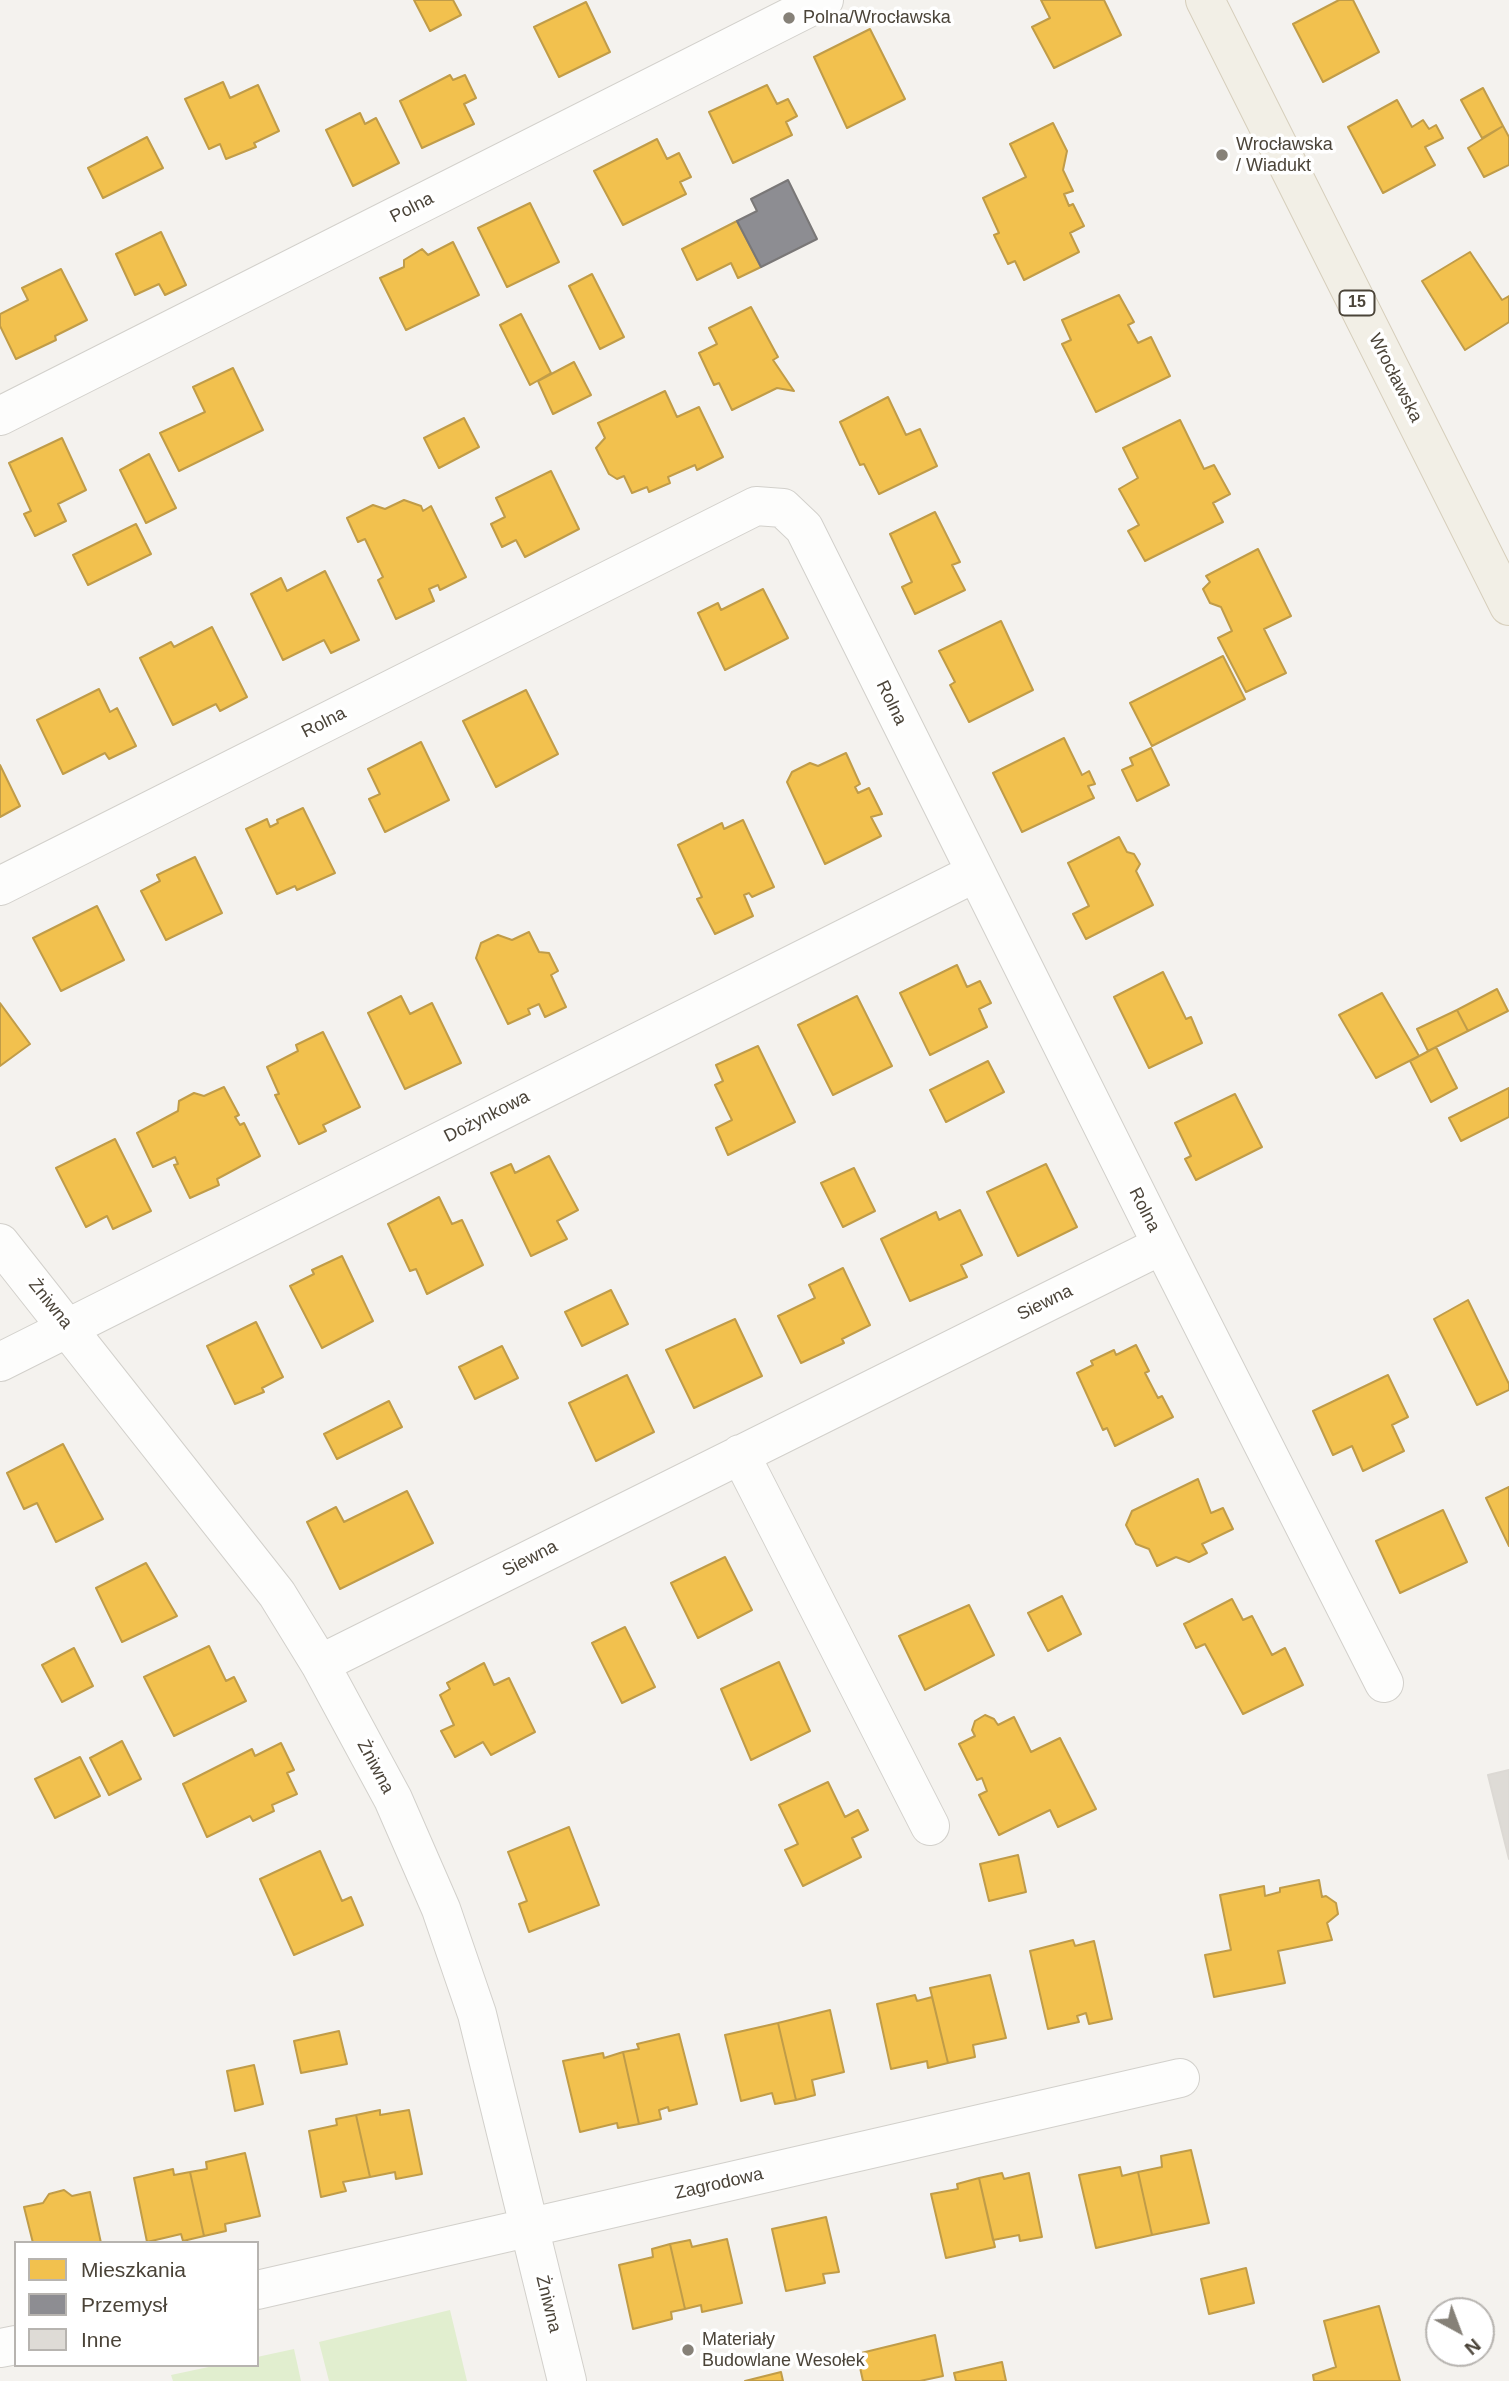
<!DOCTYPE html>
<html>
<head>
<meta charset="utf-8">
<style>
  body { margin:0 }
  #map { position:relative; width:1509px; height:2381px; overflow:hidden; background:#f4f2ee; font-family:Arial,sans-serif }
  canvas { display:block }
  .legend { position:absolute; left:14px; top:2241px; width:245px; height:126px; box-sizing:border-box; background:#fff; border:2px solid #b7b4b0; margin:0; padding:9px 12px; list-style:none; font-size:21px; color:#4b4439 }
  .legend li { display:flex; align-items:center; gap:14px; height:35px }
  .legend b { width:35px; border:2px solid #b7b4b0 }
  .north { position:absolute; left:1425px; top:2297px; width:70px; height:70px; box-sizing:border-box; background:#fff; border:2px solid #b7b4b0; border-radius:50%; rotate:139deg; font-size:19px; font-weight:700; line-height:28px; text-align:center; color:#4b4439 }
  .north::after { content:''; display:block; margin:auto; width:24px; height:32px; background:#868178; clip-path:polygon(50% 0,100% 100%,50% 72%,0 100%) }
</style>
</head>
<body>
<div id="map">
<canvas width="1509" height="2381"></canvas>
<ul class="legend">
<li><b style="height:19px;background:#f2c14e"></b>Mieszkania</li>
<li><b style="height:19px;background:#8d8d92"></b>Przemysł</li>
<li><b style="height:19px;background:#dedbd6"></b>Inne</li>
</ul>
<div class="north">N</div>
</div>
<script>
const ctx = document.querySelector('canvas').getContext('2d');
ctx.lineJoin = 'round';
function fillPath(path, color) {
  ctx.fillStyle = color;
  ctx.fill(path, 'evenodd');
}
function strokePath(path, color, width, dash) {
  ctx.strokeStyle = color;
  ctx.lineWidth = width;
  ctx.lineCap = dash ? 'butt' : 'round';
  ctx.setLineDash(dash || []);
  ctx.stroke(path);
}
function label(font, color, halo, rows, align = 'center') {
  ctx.font = font + ' Arial,sans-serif';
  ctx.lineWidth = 7;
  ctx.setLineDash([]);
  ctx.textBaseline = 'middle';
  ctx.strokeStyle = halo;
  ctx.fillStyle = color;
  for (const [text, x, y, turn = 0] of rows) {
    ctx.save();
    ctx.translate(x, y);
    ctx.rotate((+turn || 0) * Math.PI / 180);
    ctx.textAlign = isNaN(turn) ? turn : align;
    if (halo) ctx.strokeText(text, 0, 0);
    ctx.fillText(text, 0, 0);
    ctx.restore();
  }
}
fillPath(new Path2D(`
  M450,2310L467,2381H329L319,2342Z
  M294,2349L301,2381H173L171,2375L218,2365H257V2357Z`), '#e1eecf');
const homes = new Path2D(`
  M414,0H453L461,15L430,31Z
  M1041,0H1104L1121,35L1054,68L1032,27L1050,18Z
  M1339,0H1353L1379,52L1323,82L1293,24Z
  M586,2L610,52L559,77L534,27Z
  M870,29L905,99L847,128L814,57Z
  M450,75L453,80L465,75L476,98L464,104L474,124L422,148L400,101Z
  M223,82L230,98L258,85L279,131L254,143L256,147L226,159L220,144L209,149L185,99Z
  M767,85L777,104L788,99L797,116L786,122L792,135L733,163L709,112Z
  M1483,88L1503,126L1482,138L1461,100Z
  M1397,100L1412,127L1423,120L1429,129L1436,125L1443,138L1425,147L1435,165L1383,193L1348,127Z
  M360,113L365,124L376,118L399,163L353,186L326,130Z
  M1053,123L1067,151L1063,170L1073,191L1064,194L1069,206L1073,204L1084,226L1070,233L1079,252L1024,280L1015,261L1008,264L994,235L999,233L983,198L1026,177L1010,144Z
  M1503,126L1509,137V165L1484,177L1468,148Z
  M147,137L163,168L103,198L88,168Z
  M657,139L667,159L679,153L691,177L680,182L686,194L623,225L594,171Z
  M530,203L559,262L507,287L478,228Z
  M737,221L761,267L738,278L731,263L697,280L682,249Z
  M161,232L186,285L165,295L159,284L135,295L116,254Z
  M453,242L479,295L406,330L380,278L404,267V260L422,249L428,255Z
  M1470,252L1502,300L1509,296V322L1465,350L1422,281Z
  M61,269L87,320L55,336L56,340L16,359L0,326V314L28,300L22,288Z
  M592,274L624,337L600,349L569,286Z
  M1119,295L1134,322L1128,325L1138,343L1151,337L1170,376L1096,412L1062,344L1071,340L1062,320Z
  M751,307L778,357L773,360L794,391L777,388L732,410L719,383L714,385L699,353L717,344L709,328Z
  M521,314L551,373L530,385L500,325Z
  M574,362L591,395L553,414L538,381Z
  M233,368L263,430L179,471L160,433L205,412L193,387Z
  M665,391L677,417L699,407L723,457L697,470L695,465L668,477L670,483L649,492L647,487L632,493L624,476L617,479L609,474L596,448L605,438L598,423Z
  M888,397L906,435L920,429L937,466L879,494L864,464L860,465L840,422Z
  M464,418L479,447L439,468L424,438Z
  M1180,420L1204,469L1214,465L1230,494L1213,503L1223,522L1145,561L1128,531L1139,525L1119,489L1138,478L1123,448Z
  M62,438L86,490L58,504L66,521L35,536L24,514L31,511L9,463Z
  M149,454L176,508L146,523L120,470Z
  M551,471L579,529L525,557L516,540L502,547L491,524L505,517L496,498Z
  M404,500L421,506L423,511L431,506L466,577L440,590L438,585L429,589L434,601L396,619L378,580L383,577L365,539L358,542L347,518L373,505L385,509Z
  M935,512L960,562L952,565L965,590L915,614L902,587L912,582L890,534Z
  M136,524L151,554L88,585L73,555Z
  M1258,549L1291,616L1264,629L1286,673L1246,692L1218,638L1232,631L1221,607L1210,603L1203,589L1210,582L1206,576Z
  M325,571L359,640L331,653L324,640L283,660L251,594L281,578L287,591Z
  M763,589L788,638L725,670L698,613L718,603L721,610Z
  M1001,621L1033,690L969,722L950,685L955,682L939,651Z
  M212,627L247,697L220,711L216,704L173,725L140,658L171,642L174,647Z
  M1223,656L1245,699L1152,746L1130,703Z
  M99,689L110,712L117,708L136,746L109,759L105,753L63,774L37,720Z
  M526,690L558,754L496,787L463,721Z
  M1064,738L1082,775L1089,771L1095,784L1088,786L1094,798L1022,832L993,773Z
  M421,742L449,800L385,832L369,799L380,794L368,769Z
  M1151,748L1169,785L1137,801L1122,770L1133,765L1130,758Z
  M846,753L860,784L855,787L858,793L869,788L882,814L871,817L881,836L825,864L787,782L792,772L810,763L818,766Z
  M0,765L20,806L0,817Z
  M303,808L335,873L297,890L295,886L277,894L246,829L267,819L270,827L278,823L277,820Z
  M743,820L774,887L752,897L749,893L744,895L753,916L715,934L697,899L702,897L678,845L722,823L724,829Z
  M1119,837L1127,852L1134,854L1140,864L1136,871L1153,905L1086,939L1073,914L1089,906L1068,863Z
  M195,857L222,913L166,940L141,891L160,881L157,875Z
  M97,906L124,960L61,991L33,938Z
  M529,932L539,952L549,953L558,971L551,975L566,1007L545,1017L539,1004L528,1009L530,1014L508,1024L476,958L481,943L498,935L512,940Z
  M957,965L967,987L980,981L991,1003L979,1009L987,1027L930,1055L900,993Z
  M1163,972L1186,1019L1191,1017L1202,1043L1149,1068L1114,997Z
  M1497,989L1508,1011L1468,1031L1457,1010Z
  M1382,993L1419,1056L1376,1078L1339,1015Z
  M401,996L410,1014L432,1003L461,1063L405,1089L368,1013Z
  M857,996L892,1066L833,1095L798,1025Z
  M0,1003L30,1044L0,1066Z
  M1457,1010L1468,1031L1428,1051L1417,1029Z
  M323,1032L360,1107L323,1125L326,1131L299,1144L275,1095L279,1094L267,1067L298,1051L296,1045Z
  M758,1046L795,1122L728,1155L716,1128L732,1120L715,1085L723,1081L716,1065Z
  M1436,1047L1457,1088L1431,1102L1410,1061Z
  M988,1061L1004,1092L946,1122L930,1090Z
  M224,1087L239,1115L235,1117L240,1125L244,1123L260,1156L217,1179L219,1185L190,1198L174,1165L178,1164L175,1157L153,1167L137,1133L178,1111L179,1101L194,1093L204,1096Z
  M1509,1088V1117L1461,1141L1449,1118Z
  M1235,1094L1262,1147L1196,1180L1185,1159L1191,1156L1175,1123Z
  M115,1139L151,1211L113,1229L107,1216L86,1227L56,1168Z
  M549,1156L578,1210L557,1221L567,1239L531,1256L491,1173L511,1164L515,1173Z
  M1046,1164L1077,1227L1018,1256L987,1192Z
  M854,1168L875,1211L843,1227L821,1183Z
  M439,1197L452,1224L462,1220L483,1265L427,1294L416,1269L410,1271L388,1224Z
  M960,1210L982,1255L961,1265L967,1277L910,1301L881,1239L936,1212L939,1220Z
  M342,1256L373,1321L322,1348L290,1286L314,1274L312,1270Z
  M843,1268L870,1325L842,1339L844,1343L801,1363L778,1316L815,1298L809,1285Z
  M611,1290L628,1324L582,1346L565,1312Z
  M1468,1300L1509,1384V1390L1477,1405L1434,1319Z
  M735,1319L762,1376L694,1408L666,1350Z
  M256,1322L283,1377L262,1388L264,1392L235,1404L207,1346Z
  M1136,1345L1149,1371L1145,1373L1158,1398L1162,1396L1173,1417L1115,1446L1107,1428L1103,1430L1077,1373L1093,1365L1091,1361L1114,1350L1116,1355Z
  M502,1346L518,1378L475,1399L459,1367Z
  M627,1375L654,1432L596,1461L569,1403Z
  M1388,1375L1408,1417L1392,1425L1404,1451L1363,1471L1352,1446L1333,1455L1313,1411Z
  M389,1401L402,1427L337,1459L324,1434Z
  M63,1444L103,1519L56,1542L37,1503L24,1509L7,1473Z
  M1198,1479L1211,1513L1223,1508L1233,1529L1202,1544L1207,1553L1189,1562L1176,1557L1157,1566L1149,1549L1136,1544L1126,1525L1132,1511Z
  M1509,1487V1546L1486,1498Z
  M407,1491L433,1543L340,1589L307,1522L336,1507L344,1522Z
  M1443,1510L1467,1562L1400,1593L1376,1541Z
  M725,1557L752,1610L698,1638L671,1583Z
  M146,1563L177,1616L122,1642L96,1588Z
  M1062,1596L1081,1634L1048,1651L1028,1613Z
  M1232,1599L1243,1620L1252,1616L1272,1655L1285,1648L1303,1685L1243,1714L1205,1644L1196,1648L1184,1624Z
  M969,1605L994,1655L925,1690L899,1636Z
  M625,1627L655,1687L622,1703L592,1643Z
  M209,1646L226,1681L234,1677L246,1701L174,1736L144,1677Z
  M74,1648L93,1686L62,1702L42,1665Z
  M779,1662L810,1731L751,1760L721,1689Z
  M484,1663L494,1685L509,1678L535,1732L491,1755L483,1742L455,1757L441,1731L454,1725L440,1695L450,1689L447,1683Z
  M985,1715L994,1719L998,1725L1014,1717L1031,1752L1060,1738L1096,1809L1058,1827L1050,1810L999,1835L979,1795L987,1791L982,1778L977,1780L959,1744L975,1736L972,1730L975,1721Z
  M122,1741L141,1779L109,1795L90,1758Z
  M281,1743L294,1770L287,1773L297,1794L272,1805L274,1811L253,1821L250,1816L207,1837L183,1784L252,1749L255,1756Z
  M80,1757L100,1796L55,1818L35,1779Z
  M828,1782L845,1817L858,1810L868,1830L852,1838L861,1857L803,1886L785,1850L798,1844L779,1805Z
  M569,1827L599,1905L529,1932L519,1904L527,1901L508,1852Z
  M320,1851L342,1901L351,1897L363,1925L294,1955L260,1879Z
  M1018,1855L1026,1892L989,1901L980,1864Z
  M1319,1880L1322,1897L1326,1896L1336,1903L1338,1914L1327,1923L1332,1940L1278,1951L1285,1983L1214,1997L1205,1955L1231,1950L1220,1895L1264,1886L1265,1896L1280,1892V1888Z
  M1073,1940L1075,1946L1094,1941L1112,2019L1089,2024L1086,2013L1077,2016L1079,2022L1048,2029L1030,1951Z
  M990,1975L1006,2038L973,2045L975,2057L948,2063L930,1988Z
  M915,1995L917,2001L932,1997L948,2063L928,2068L927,2061L891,2069L877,2004Z
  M830,2010L844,2072L812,2080L815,2095L796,2100L778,2023Z
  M778,2023L796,2100L775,2104L772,2093L741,2101L725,2035Z
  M339,2031L347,2064L301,2073L294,2041Z
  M679,2034L697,2104L669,2111L668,2107L659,2110L661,2119L639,2124L623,2052L639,2049L637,2044Z
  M623,2052L639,2124L618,2128L617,2123L580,2132L563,2061L603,2053L604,2058Z
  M254,2065L263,2104L235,2111L227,2071Z
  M380,2110V2115L409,2110L422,2174L396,2179L395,2172L370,2177L356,2115Z
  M356,2115L370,2177L343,2182L346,2191L321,2197L309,2131L337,2125L336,2119Z
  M1191,2150L1209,2223L1152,2235L1138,2172L1162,2167L1161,2156Z
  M245,2153L260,2216L225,2224L226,2231L204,2236L190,2172L207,2169L206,2162Z
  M1120,2167L1122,2176L1138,2172L1152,2235L1096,2248L1079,2175Z
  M173,2169L174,2175L190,2172L204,2236L183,2241L181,2234L147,2242L134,2178Z
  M1002,2173L1004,2179L1029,2173L1042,2237L1020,2241L1019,2235L993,2240L979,2178Z
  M979,2178L995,2247L946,2258L931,2194L958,2189L957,2184Z
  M64,2190L72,2196L90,2192L101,2243H33L24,2207L43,2203L49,2194Z
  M826,2217L839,2272L823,2274L825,2283L786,2291L772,2229Z
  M727,2239L742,2303L702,2312L701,2305L685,2309L670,2244L690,2240L692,2247Z
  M670,2244L685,2309L671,2312L672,2319L633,2329L619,2265L653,2257L652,2249Z
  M1246,2268L1254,2303L1209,2314L1201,2279Z
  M1379,2306L1400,2381H1314L1313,2375L1336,2367L1324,2321Z
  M935,2335L943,2376L920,2381H863L857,2354Z
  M1002,2362L1006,2381H956L954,2373Z
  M781,2372L783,2381H745Z`);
fillPath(homes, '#f2c14e');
strokePath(homes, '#c09c48', 2);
const industry = new Path2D(`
  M788,180L817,239L761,267L737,221L757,211L751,199Z`);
fillPath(industry, '#8d8d92');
strokePath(industry, '#797777', 2);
const building = new Path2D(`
  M1509,1770V1859L1488,1775Z`);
fillPath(building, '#dedbd6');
strokePath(building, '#dcd9d4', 2);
const minor = new Path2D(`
  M0,416L824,0
  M0,886L756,506L783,508L804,528L1162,1245L1384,1683
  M0,1243L277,1594L320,1664L393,1799L441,1909L477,2014L567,2381
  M0,1362L975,873
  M740,1454L930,1826
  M320,1664L1162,1245
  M257,2290L1180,2078
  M0,2348L16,2345`);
const major = new Path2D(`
  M1205,0L1509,606`);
strokePath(minor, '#d2d0cb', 40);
strokePath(major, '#d6cebb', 40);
strokePath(minor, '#fdfdfc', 38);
strokePath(major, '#f2efe6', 38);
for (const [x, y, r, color] of [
  [789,18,7,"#868178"],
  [1222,155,7,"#868178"],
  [688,2350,7,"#868178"]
]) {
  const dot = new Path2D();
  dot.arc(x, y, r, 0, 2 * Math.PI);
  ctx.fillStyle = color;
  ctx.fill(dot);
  strokePath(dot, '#fff', 2.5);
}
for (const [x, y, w] of [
  [1357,303,35]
]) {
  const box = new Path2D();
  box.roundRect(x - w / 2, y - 12.5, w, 25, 5);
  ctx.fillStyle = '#fff';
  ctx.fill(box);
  strokePath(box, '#4b4439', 2);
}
label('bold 16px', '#4b4439', null, [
  ["15",1357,303]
]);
label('18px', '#4b4439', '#fff', [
  ["Polna/Wrocławska",803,18],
  ["Wrocławska",1236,145],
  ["/ Wiadukt",1236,166],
  ["Materiały",702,2340],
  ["Budowlane Wesołek",702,2361]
], 'left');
label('18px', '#4b4439', '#fff', [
  ["Polna",412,208,-27],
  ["Wrocławska",1395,378,63],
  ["Rolna",891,703,64],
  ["Rolna",324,723,-27],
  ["Dożynkowa",487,1117,-27],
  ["Rolna",1144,1210,63],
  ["Siewna",1045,1303,-26],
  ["Żniwna",50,1304,51],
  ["Siewna",530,1559,-27],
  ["Żniwna",375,1767,62],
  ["Zagrodowa",719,2184,-13],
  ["Żniwna",548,2304,76]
]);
</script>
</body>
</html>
